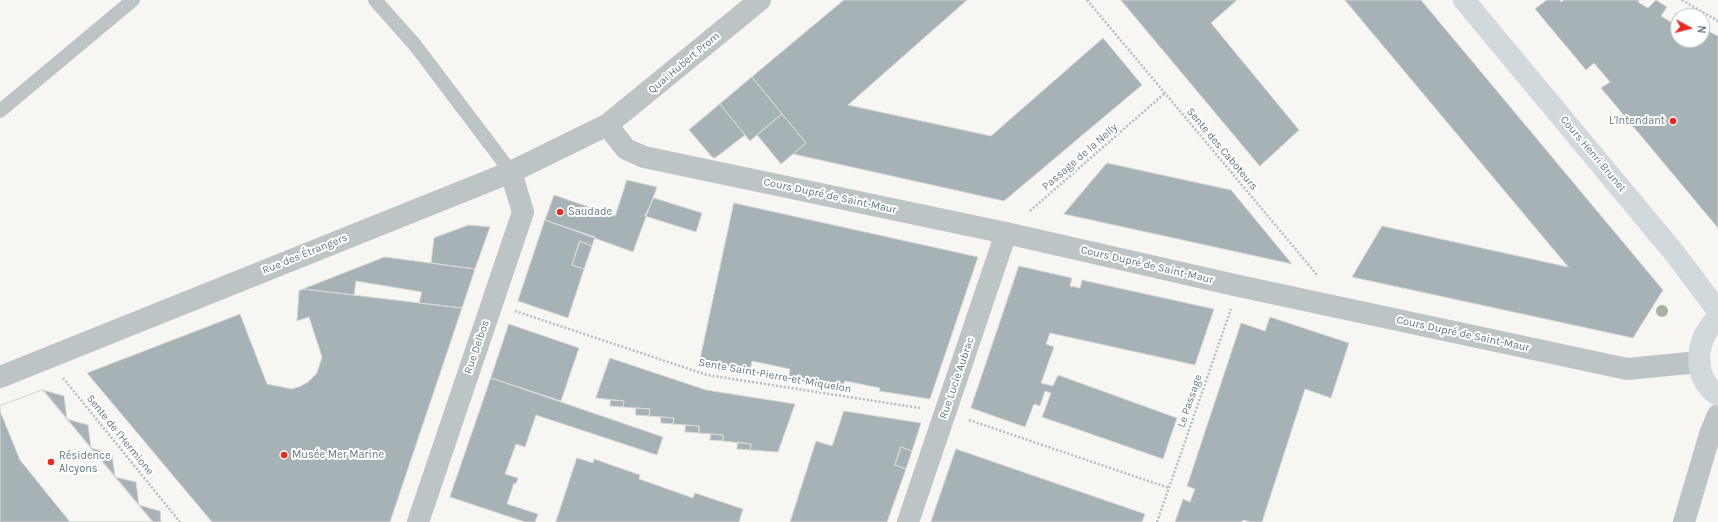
<!DOCTYPE html>
<html>
<head>
<meta charset="utf-8">
<style>
  body { margin:0 }
  #map { position:relative; width:1718px; height:522px; overflow:hidden; background:#f7f6f3; font-family:Karla,sans-serif }
  canvas { display:block }
  .north { position:absolute; left:1670px; top:8px; width:40px; height:40px; box-sizing:border-box; background:#fff; border:1px solid #bfc9cc; border-radius:50%; rotate:97deg; font-size:11px; font-weight:700; line-height:16px; text-align:center; color:#607880 }
  .north::after { content:''; display:block; margin:auto; width:14px; height:18px; background:#ed281d; clip-path:polygon(50% 0,100% 100%,50% 72%,0 100%) }
</style>
</head>
<body>
<div id="map">
<canvas width="1718" height="522"></canvas>
<div class="north">N</div>
</div>
<script>
const ctx = document.querySelector('canvas').getContext('2d');
ctx.lineJoin = 'round';
function fillPath(path, color) {
  ctx.fillStyle = color;
  ctx.fill(path, 'evenodd');
}
function strokePath(path, color, width, dash) {
  ctx.strokeStyle = color;
  ctx.lineWidth = width;
  ctx.lineCap = dash ? 'butt' : 'round';
  ctx.setLineDash(dash || []);
  ctx.stroke(path);
}
function label(font, color, halo, rows, align = 'center') {
  ctx.font = font + ' Karla,sans-serif';
  ctx.lineWidth = 4;
  ctx.setLineDash([]);
  ctx.textBaseline = 'middle';
  ctx.strokeStyle = halo;
  ctx.fillStyle = color;
  for (const [text, x, y, turn = 0] of rows) {
    ctx.save();
    ctx.translate(x, y);
    ctx.rotate((+turn || 0) * Math.PI / 180);
    ctx.textAlign = isNaN(turn) ? turn : align;
    if (halo) ctx.strokeText(text, 0, 0);
    ctx.fillText(text, 0, 0);
    ctx.restore();
  }
}
const building = new Path2D(`
  M844,0H967L848,105L991,136L1103,38L1142,85L1004,201L793,154L806,143L752,77Z
  M1121,0H1237L1211,23L1299,130L1260,166Z
  M1345,0H1421L1663,290L1633,338L1352,277L1382,226L1568,267Z
  M1547,0H1560L1561,2L1564,0H1639L1638,2L1648,8L1656,0L1667,7L1661,16L1671,22L1676,13L1682,16H1678V40H1702V28L1718,36V228L1601,88L1610,82L1594,63L1586,70L1535,9Z
  M752,77L782,114L750,141L720,104Z
  M720,104L745,135L715,158L712,157L689,130Z
  M782,114L806,143L781,164L757,135Z
  M1107,163L1231,190L1292,264L1064,214Z
  M627,180L657,187L633,252L545,220L554,195L615,216Z
  M654,198L702,213L696,232L645,216Z
  M734,203L978,257L930,399L879,391L880,388L845,381L843,386L789,377L790,369L752,361L750,371L700,360Z
  M545,220L595,237L592,246L580,241L572,265L584,269L568,318L518,301Z
  M469,225L490,227L475,269L431,263L434,238Z
  M580,241L592,246L584,269L572,265Z
  M385,257L475,269L462,308L419,303L422,292L356,281L354,295L303,289Z
  M1019,266L1072,278L1070,286L1080,288L1082,280L1214,309L1195,365L1050,333L1046,344L1054,347L1041,383L1053,386L1058,375L1177,418L1163,459L1042,417L1051,393L1045,391L1040,406L1034,404L1025,427L971,408Z
  M303,289L462,308L390,522H212L87,373L240,314L267,384L292,389L301,386L308,382L317,373L322,357L309,317L297,321L299,291Z
  M1270,317L1349,343L1331,398L1305,389L1262,522H1250L1243,520L1242,522H1175L1183,499L1190,502L1195,489L1187,486L1241,323L1265,331Z
  M509,324L579,348L561,401L491,378Z
  M610,358L706,390L795,404L778,452L750,450L751,444L723,441V435L699,433V426L673,424L674,418L649,416L650,409L623,407L624,401L596,398Z
  M491,378L663,437L657,455L536,415L525,447L516,444L505,474L518,478L516,484L514,483L507,504L538,514L535,522H525L450,497Z
  M43,390L64,396L67,419Z
  M43,390L91,448L153,522H0V406Z
  M43,390L153,522H70L20,460L0,411V406Z
  M611,400L624,401L623,407L610,406Z
  M636,408L650,409L649,416L636,415Z
  M844,411L921,423L912,451L901,447L895,465L906,469L887,522H790L816,441L832,446Z
  M661,417L674,418L673,424L661,423Z
  M67,419L88,425L91,448Z
  M686,425L699,426V433L685,432Z
  M711,434L723,435V441L710,440Z
  M738,442L751,444L750,450L737,449Z
  M901,447L912,451L906,469L895,465Z
  M91,448L112,454L115,477Z
  M956,449L1145,514L1142,522H931Z
  M577,458L593,463L594,459L640,475L639,479L693,498L695,493L743,509L739,522H556Z
  M115,477L136,482L139,505Z
  M139,505L160,511L161,522H153Z`);
fillPath(building, '#a6b2b6');
strokePath(building, '#d8d8d6', 1);
strokePath(new Path2D(`
  M1087,0L1318,276
  M1682,0L1718,21
  M1030,211L1165,93
  M515,311L707,375L920,408
  M63,378L180,522
  M969,420L1169,488
  M1157,522L1231,309`), '#b7bcbe', 2.5, [2, 2]);
strokePath(new Path2D(`
  M375,0L415,45L511,172
  M0,111L133,0`), '#bdc4c6', 14);
strokePath(new Path2D(`
  M607,125L626,149L644,157L1006,233L1239,286L1627,369L1699,362
  M0,377L511,172L607,125L760,0
  M418,522L523,212L511,172
  M908,522L1006,233
  M1684,522L1710,434L1718,415`), '#bdc4c6', 22);
strokePath(new Path2D(`
  M1464,0L1676,255L1718,311
  M1718,318C1695,337 1691,378 1718,395`), '#d2d9dc', 22);
ctx.fillStyle = '#a8b1a2';
for (const [x, y] of [
  [1662,311]
]) {
  ctx.beginPath();
  ctx.arc(x, y, 6, 0, 2 * Math.PI);
  ctx.fill();
}
for (const [x, y, r, color] of [
  [1673,121,4,"#ed281d"],
  [560,212,4,"#ed281d"],
  [284,455,4,"#ed281d"],
  [51,462,4,"#ed281d"]
]) {
  const dot = new Path2D();
  dot.arc(x, y, r, 0, 2 * Math.PI);
  ctx.fillStyle = color;
  ctx.fill(dot);
  strokePath(dot, '#fff', 1.5);
}
label('11px', '#607880', '#fff', [
  ["Quai Hubert Prom",684,63,-40],
  ["Sente des Caboteurs",1222,149,50],
  ["Cours Henri Brunet",1593,154,50],
  ["Passage de la Nelly",1080,157,-41],
  ["Cours Dupré de Saint-Maur",830,196,12],
  ["Rue des Étrangers",305,254,-22],
  ["Cours Dupré de Saint-Maur",1147,265,13],
  ["Cours Dupré de Saint-Maur",1463,334,12],
  ["Rue Delbos",477,347,-71],
  ["Sente Saint-Pierre-et-Miquelon",775,376,10],
  ["Rue Lucie Aubrac",957,378,-71],
  ["Le Passage",1190,401,-71],
  ["Sente de l'Hermione",120,435,51]
]);
label('11px', '#607880', '#fff', [
  ["L'Intendant",1665,121,"right"],
  ["Saudade",568,212],
  ["Musée Mer Marine",292,455],
  ["Résidence",59,456],
  ["Alcyons",59,469]
], 'left');
</script>
</body>
</html>
